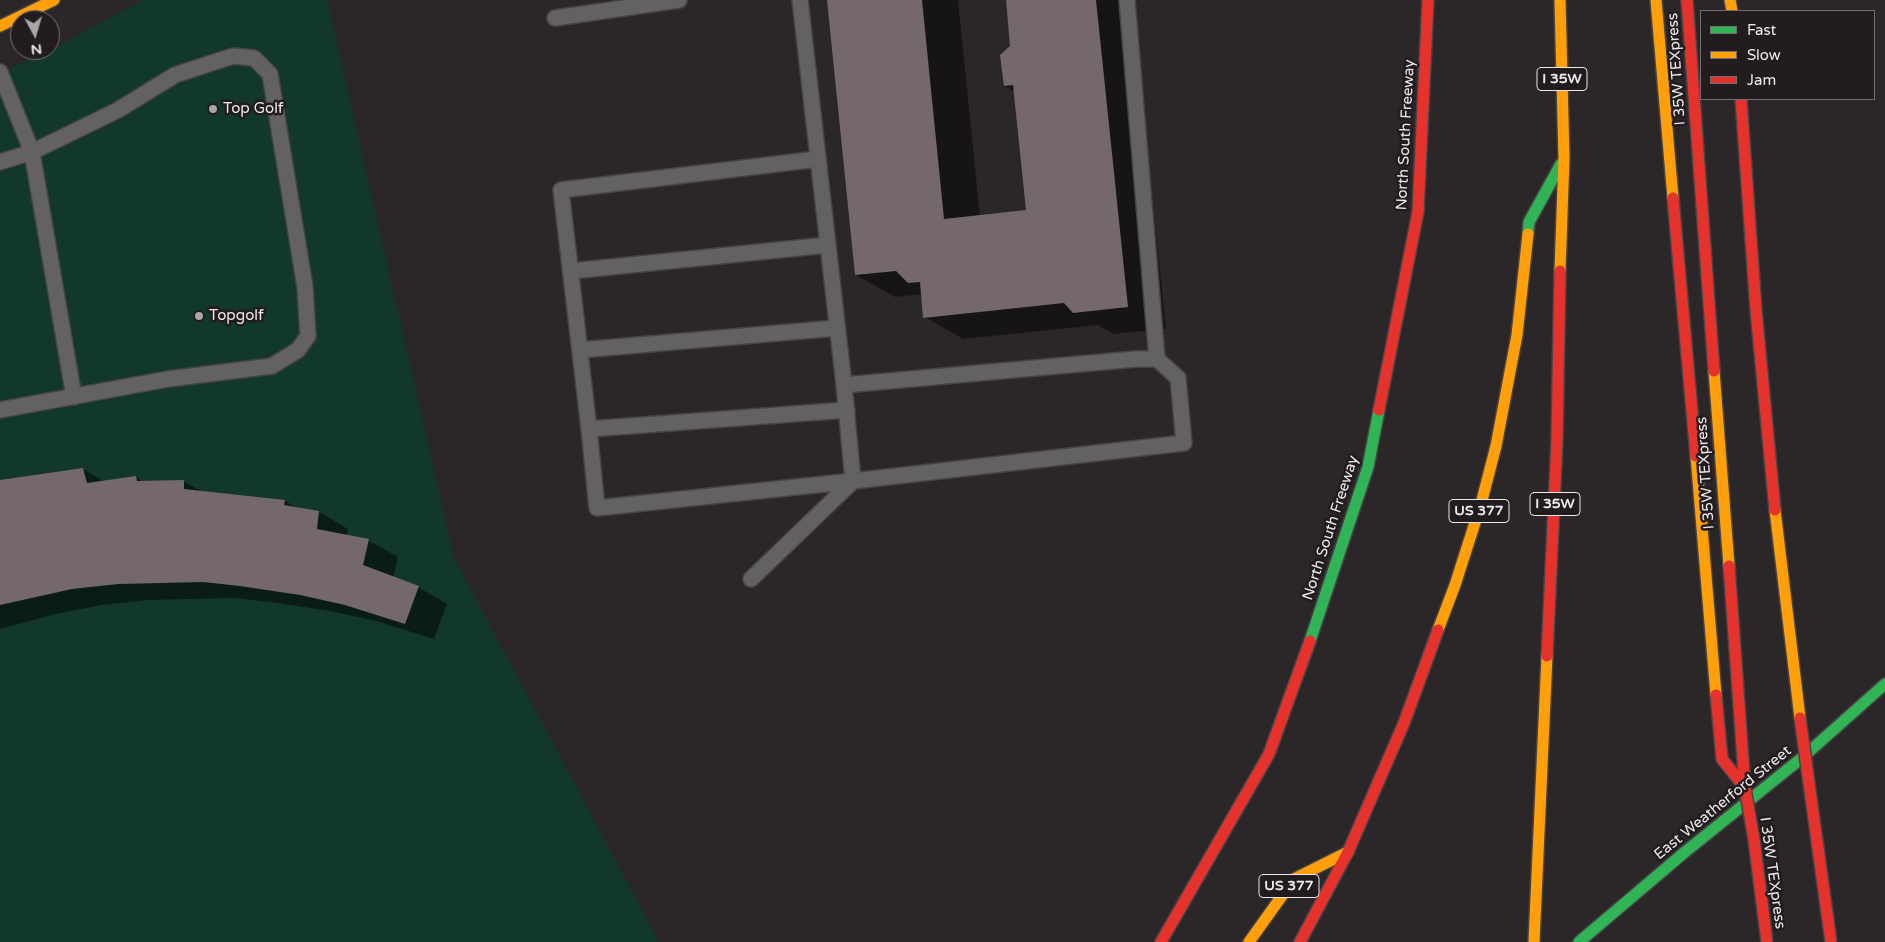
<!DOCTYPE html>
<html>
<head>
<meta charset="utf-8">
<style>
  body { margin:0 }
  #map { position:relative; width:1885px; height:942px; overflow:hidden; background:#2b2729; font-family:"Varela Round",sans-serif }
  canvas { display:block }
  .legend { position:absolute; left:1700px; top:10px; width:175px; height:90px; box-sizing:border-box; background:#221c1f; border:1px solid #746e71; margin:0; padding:6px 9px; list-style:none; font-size:15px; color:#eeeaec }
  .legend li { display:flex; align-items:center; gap:10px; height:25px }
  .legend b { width:25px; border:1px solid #746e71 }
  .north { position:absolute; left:10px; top:10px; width:50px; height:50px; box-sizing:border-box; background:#221c1f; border:1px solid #746e71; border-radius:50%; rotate:174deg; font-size:14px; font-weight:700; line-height:20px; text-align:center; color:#eeeaec }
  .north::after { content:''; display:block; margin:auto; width:18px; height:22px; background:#aaa6a8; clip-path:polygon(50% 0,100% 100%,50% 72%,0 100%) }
</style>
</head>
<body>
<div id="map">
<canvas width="1885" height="942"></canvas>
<ul class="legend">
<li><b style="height:6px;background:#30b455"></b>Fast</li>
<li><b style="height:6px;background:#ff9f0a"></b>Slow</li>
<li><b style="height:6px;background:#e5322d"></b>Jam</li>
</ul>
<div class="north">N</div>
</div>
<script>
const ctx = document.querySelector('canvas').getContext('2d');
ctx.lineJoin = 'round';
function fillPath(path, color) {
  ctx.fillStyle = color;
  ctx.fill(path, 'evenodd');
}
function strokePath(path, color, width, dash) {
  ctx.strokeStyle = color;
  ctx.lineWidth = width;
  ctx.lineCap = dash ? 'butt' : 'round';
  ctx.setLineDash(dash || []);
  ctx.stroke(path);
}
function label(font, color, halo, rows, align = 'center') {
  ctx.font = font + ' "Varela Round",sans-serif';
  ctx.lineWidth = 5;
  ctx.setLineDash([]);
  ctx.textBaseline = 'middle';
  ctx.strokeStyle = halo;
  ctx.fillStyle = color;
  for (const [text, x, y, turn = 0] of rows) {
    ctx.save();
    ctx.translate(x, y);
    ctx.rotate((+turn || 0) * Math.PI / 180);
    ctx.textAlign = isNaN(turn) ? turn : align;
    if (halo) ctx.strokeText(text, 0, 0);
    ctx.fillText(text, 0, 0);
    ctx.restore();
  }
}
fillPath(new Path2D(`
  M143,0H327L454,558L659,942H0V73L50,50Z`), '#123829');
fillPath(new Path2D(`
  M828,0H958L980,217L1028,212L1015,92L1005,86L1011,46L1007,0H1132L1166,329L1113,334L1098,325L963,339L925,317L922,294L895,297L856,275Z
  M83,469L105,482L136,477L144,482L183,481L203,492L285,501L299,509L319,512L348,529L347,536L369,541L398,557L393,578L418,587L447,604L434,639L376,621L330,611L270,602L232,598L148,600L102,605L56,614L0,629V481Z`), '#0007');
fillPath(new Path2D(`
  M827,0H922L944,219L1026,210L1013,85L1004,86L1000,55L1010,46L1006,0H1096L1128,307L1073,313L1064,303L923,318L920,282L908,283L896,271L855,275Z
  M83,468L87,483L136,476L137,481L184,480V489L285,500L284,505L319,511L317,529L369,539L363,565L419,586L405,624L345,605L300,595L240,586L203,582L118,584L72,589L0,605V480Z`), '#74686d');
const lane = new Path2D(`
  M800,0L844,385L1136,359H1157
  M555,18L679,0
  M0,72L32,152L0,162
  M818,159L561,190L589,429L597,508L853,481L1184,443L1178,378L1157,359L1127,0
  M571,271L828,245
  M580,350L837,328
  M0,410L168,379L272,366L298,350L308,336L305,287L270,74L254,58L233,56L187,71L175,75L118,110L32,152L74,397
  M589,429L847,410
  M751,579L853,481L844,385`);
const fast = new Path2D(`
  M1528,234L1529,222L1561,164
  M1310,641L1368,467L1379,410
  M1579,942L1685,852L1803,757L1885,684`);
const slow = new Path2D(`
  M1560,0L1564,158L1560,271
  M1656,0L1673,198
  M1730,0L1732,11
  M0,26L54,0
  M1714,371L1729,566
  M1696,456L1716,695
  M1438,630L1455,585L1481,504L1496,446L1517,335L1528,234
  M1249,942L1294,879L1348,852
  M1534,942L1547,656`);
const jam = new Path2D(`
  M1687,0L1714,371
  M1673,198L1696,456
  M1379,410L1418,212L1428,0
  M1729,566L1745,788
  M1547,656L1557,440L1560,271
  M1716,695L1722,759L1745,788
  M1161,942L1269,754L1310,641
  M1300,942L1348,852L1404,723L1438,630`);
strokePath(lane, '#474446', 18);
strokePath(fast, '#474446', 14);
strokePath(slow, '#474446', 14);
strokePath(jam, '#474446', 14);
strokePath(lane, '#646162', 15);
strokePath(fast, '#30b455', 11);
strokePath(slow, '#ff9f0a', 11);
strokePath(jam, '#e5322d', 11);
const slowBridge = new Path2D(`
  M1775,510L1800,718`);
const jamBridge = new Path2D(`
  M1741,99L1756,310L1775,510
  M1800,718L1831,942
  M1745,788L1754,840L1767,942`);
strokePath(slowBridge, '#474446', 14, []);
strokePath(jamBridge, '#474446', 14, []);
strokePath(slowBridge, '#ff9f0a', 11);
strokePath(jamBridge, '#e5322d', 11);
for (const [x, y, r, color] of [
  [213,109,5,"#aaa6a8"],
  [199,316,5,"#aaa6a8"]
]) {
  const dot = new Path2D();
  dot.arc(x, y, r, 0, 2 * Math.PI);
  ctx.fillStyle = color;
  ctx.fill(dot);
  strokePath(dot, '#221c1f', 2);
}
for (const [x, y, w] of [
  [1562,79,50],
  [1555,504,50],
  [1479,511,60],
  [1289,886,60]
]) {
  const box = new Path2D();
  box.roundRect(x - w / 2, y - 11.5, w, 23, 4);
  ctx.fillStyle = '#221c1f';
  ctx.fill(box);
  strokePath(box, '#eeeaec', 1);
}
label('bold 14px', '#eeeaec', null, [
  ["I 35W",1562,79],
  ["I 35W",1555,504],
  ["US 377",1479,511],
  ["US 377",1289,886]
]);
label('15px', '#eeeaec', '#221c1f', [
  ["I 35W TEXpress",1677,69,-94],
  ["North South Freeway",1406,135,-87],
  ["I 35W TEXpress",1706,473,-94],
  ["North South Freeway",1331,528,-72],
  ["East Weatherford Street",1723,803,-39],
  ["I 35W TEXpress",1772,873,82]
]);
label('15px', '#eeeaec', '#221c1f', [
  ["Top Golf",223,109],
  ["Topgolf",209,316]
], 'left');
</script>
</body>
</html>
